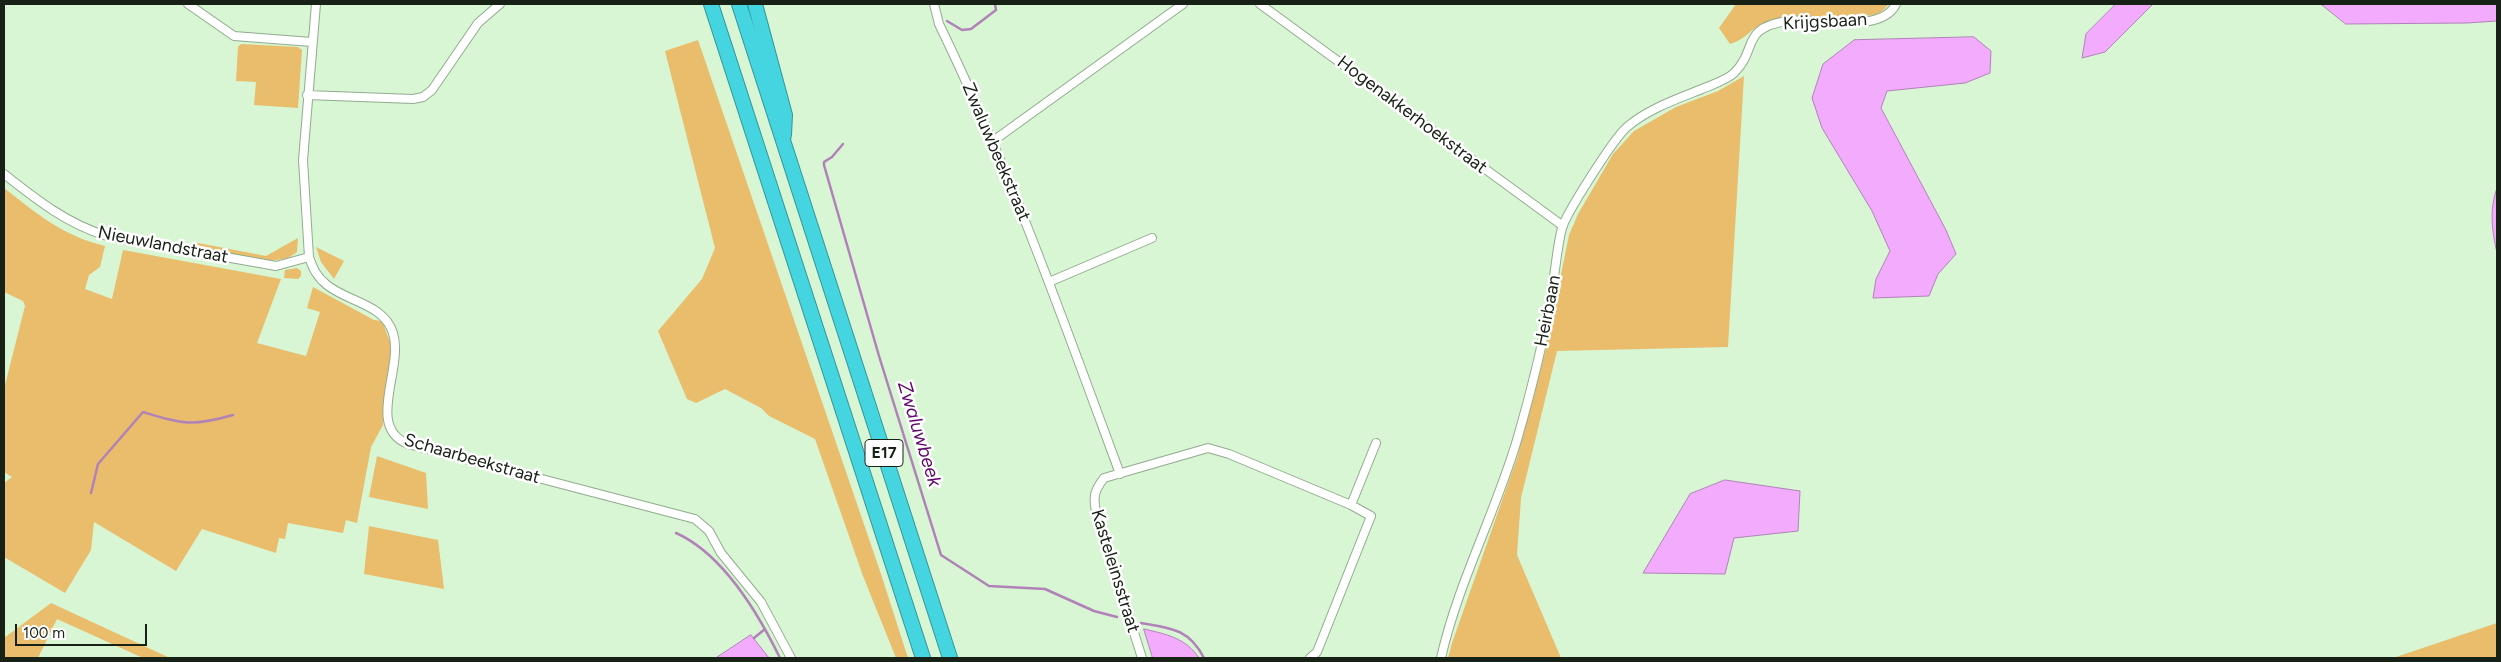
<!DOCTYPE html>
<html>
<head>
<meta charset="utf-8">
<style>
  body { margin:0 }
  #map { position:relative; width:2501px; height:662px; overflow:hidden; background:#d8f5d4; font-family:Figtree,sans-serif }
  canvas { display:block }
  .frame { position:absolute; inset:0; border:5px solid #172116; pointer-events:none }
  .scale { position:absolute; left:15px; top:624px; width:132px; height:22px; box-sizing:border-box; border:2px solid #172116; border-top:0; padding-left:6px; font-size:15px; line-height:18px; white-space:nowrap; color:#172116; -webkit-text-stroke:4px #fff; paint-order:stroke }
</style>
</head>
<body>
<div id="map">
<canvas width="2501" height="662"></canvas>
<div class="frame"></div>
<div class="scale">100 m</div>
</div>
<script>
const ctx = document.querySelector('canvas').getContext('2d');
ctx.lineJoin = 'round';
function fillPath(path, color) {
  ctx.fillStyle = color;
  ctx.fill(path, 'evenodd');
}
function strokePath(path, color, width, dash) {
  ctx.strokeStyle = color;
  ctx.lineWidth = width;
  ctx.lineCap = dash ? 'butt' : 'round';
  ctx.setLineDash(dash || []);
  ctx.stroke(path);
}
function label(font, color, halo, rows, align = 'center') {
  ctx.font = font + ' Figtree,sans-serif';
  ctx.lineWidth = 5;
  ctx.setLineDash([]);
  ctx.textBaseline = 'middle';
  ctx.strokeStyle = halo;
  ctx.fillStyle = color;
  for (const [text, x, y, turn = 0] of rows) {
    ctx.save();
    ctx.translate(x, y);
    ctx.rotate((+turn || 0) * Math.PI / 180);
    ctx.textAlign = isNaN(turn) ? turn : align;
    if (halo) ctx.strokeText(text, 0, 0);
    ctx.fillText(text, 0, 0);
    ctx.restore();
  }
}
fillPath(new Path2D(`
  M1736,4H1889L1879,14L1865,16L1786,17C1777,19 1767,20 1760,25C1748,32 1744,40 1730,44L1719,28Z
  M698,40L880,571L908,658H896L863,576L815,439L769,416L761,408L725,389L696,403L687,399L658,331L702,279L715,248L665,51Z
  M241,44L298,47L302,50L298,108L254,105L256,82L236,81L238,47Z
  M1744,76L1728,347L1557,351L1521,498L1517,555L1561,658H1448L1452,643L1517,458L1546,349L1569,235L1578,214L1613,154L1634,131L1676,107L1718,91Z
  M4,188C39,215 61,235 105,246L100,267L89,275L85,289L112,299L123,250L281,279L257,343L306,356L320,312L307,308L313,287L374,320L382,321L392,347L383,406V425L371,447L357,523L346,520L343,533L288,523L285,539L279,538L276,553L202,529L176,571L94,522L91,550L65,593L4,557V483L12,477L4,472V389L25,306L23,301L4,292Z
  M298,238L297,252L288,258L271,261L192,246L193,242L266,256Z
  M316,247L344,261L334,279L321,262Z
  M297,268L301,271V276L298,279L284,278L285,270Z
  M377,456L426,473L428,509L369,497Z
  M369,526L438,540L444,589L364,574Z
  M51,603L170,658H143L57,619L38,658H4V638Z
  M2497,623V658H2393Z`), '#e9bd6b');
const water = new Path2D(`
  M2116,4H2153L2105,52L2082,58L2086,34Z
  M2321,4H2497V21L2467,23L2346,24Z
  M1974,37L1991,51L1990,73L1965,83L1887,91L1881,108L1946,230L1956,254L1938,274L1929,296L1873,298L1876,279L1890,251L1872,211L1822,128L1812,98L1823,64L1854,40Z
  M2497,188V253C2492,231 2489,210 2497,188Z
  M1725,480L1800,491L1798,531L1734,538L1725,574L1643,573L1690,494Z
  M1144,629C1166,634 1186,638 1199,658H1153Z
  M751,635L769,658H716Z`);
fillPath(water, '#f2abfd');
strokePath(water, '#b082b8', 1);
strokePath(new Path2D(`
  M947,21L962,30L971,29L996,10L995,4
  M843,144L832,157L824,162V165L879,356L941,555L989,586L1045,589L1094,611L1117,617
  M91,493L98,464L143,412C183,424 191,427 233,415
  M676,533C723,554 758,613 780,658
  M1141,623C1171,628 1189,629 1204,658
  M754,638L765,629`), '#b082b8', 2.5);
const street = new Path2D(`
  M188,4L234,36L312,42
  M316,4L303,160L309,257C313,269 317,277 327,285C348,302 384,304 393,333C404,369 365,427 408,444L695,519L709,531L721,553L761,602L791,658
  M934,4L939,24C1010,170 1064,322 1120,474
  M1260,4L1563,226
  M307,95L413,99L423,97L432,90L478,23L500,4
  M993,141L1183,4
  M4,174C37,200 67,224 107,236L276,266L309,257
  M1049,282L1152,238
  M1351,505L1376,443
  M1142,658L1096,512C1093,497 1094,491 1104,478L1208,448L1229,454L1351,505L1371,516L1317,652L1310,658
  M1441,658C1458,583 1495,514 1517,440C1530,395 1542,349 1550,302C1555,278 1556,251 1562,228C1567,212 1614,138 1627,127C1648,109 1677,99 1702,89C1711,85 1727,80 1734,73C1758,50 1740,28 1787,21C1816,17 1881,35 1896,4`);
const highway = new Path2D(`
  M711,4L923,658
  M739,4L950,658
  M755,4L785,115L784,135`);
strokePath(street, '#91ac8e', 10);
strokePath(highway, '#349699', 16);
strokePath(street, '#fff', 8);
strokePath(highway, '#44d5e0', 14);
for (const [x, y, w] of [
  [884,453,38]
]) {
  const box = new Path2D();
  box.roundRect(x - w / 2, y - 13.5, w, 27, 4);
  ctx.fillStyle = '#fff';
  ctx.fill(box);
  strokePath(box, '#172116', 1);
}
label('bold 16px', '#172116', null, [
  ["E17",884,453]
]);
label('18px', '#172116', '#fff', [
  ["Krijgsbaan",1825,22,-3],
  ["Hogenakkerhoekstraat",1412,115,37],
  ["Zwaluwbeekstraat",996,152,67],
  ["Nieuwlandstraat",163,245,11],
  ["Heirbaan",1548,311,-79],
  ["Schaarbeekstraat",472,459,16],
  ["Kasteleinsstraat",1115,571,73]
]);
label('italic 19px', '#5e0769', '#fff', [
  ["Zwaluwbeek",919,434,73]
]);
</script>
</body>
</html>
